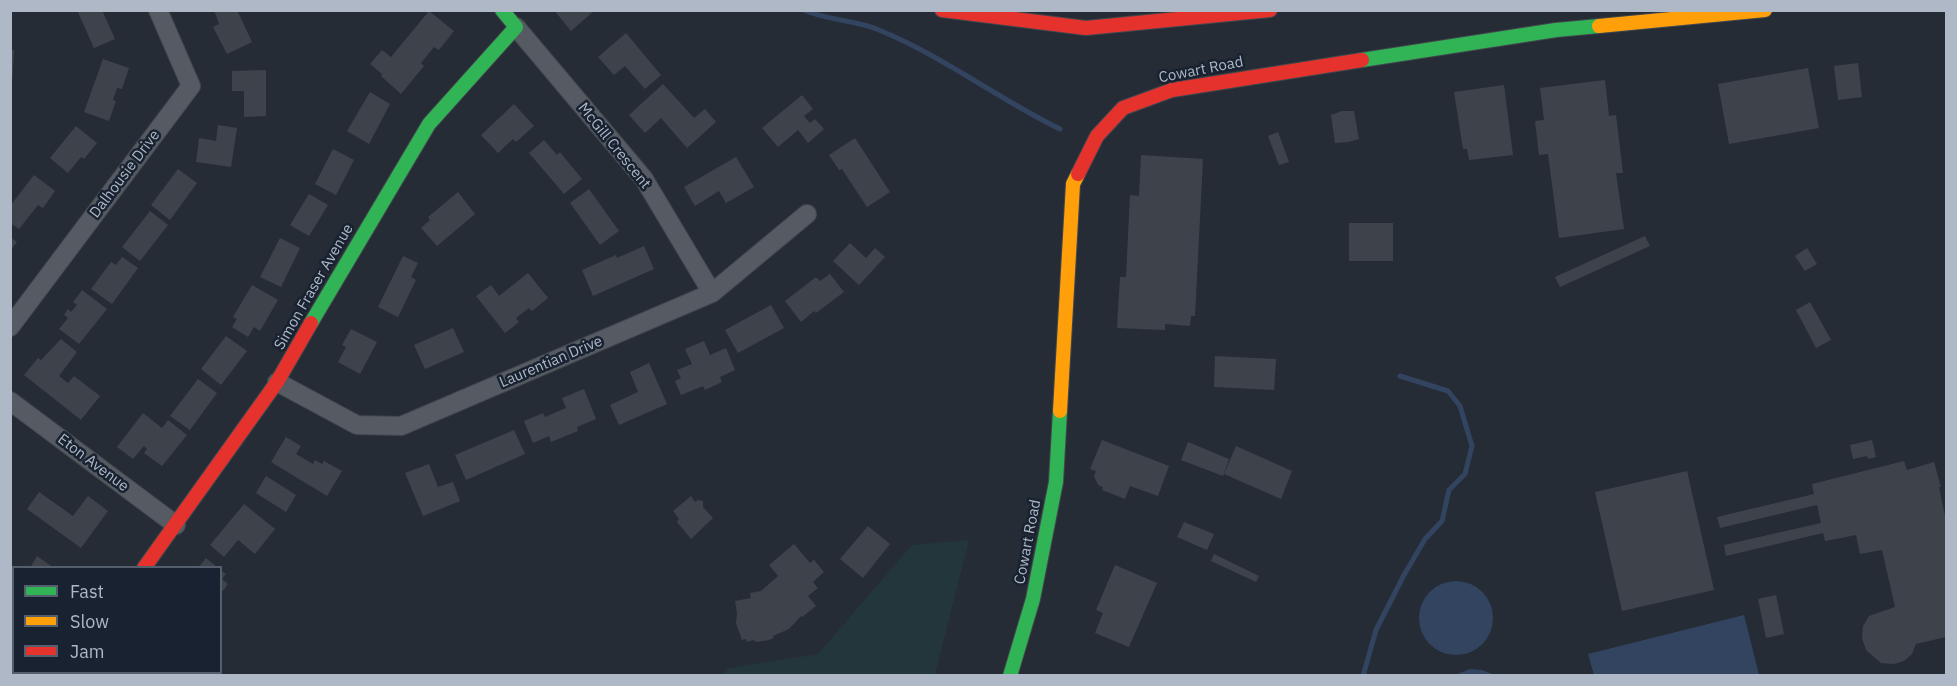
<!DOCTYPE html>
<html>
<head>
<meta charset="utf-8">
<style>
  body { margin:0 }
  #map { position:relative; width:1957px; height:686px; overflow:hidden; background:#262c35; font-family:"IBM Plex Sans",sans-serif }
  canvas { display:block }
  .frame { position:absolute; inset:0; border:12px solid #afb8c7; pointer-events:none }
  .legend { position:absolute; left:12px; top:566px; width:210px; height:108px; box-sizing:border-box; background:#192230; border:2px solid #555e6c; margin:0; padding:8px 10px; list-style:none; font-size:18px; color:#afb8c7 }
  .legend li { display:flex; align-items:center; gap:12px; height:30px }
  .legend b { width:30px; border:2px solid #555e6c }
</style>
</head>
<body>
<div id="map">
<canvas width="1957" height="686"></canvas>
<div class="frame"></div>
<ul class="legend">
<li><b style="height:8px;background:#30b455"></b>Fast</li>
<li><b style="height:8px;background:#ff9f0a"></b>Slow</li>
<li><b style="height:8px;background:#e5322d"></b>Jam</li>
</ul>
</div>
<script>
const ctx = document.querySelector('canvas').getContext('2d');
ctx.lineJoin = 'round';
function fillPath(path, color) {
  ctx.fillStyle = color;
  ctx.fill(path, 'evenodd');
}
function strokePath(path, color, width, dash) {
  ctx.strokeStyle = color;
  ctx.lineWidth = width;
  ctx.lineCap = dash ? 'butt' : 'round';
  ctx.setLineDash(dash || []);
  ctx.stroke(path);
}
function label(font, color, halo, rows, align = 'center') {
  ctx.font = font + ' "IBM Plex Sans",sans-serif';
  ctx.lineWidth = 5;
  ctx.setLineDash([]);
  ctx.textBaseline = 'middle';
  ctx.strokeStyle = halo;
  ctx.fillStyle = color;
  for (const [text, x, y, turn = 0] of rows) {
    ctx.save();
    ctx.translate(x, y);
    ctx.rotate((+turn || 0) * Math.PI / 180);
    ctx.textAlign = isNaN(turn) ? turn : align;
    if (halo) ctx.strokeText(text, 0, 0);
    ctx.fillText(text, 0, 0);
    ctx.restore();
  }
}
fillPath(new Path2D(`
  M969,540L935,675H722L729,668L818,654L912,545Z`), '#23363b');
fillPath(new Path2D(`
  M1419 618a37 37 0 1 1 74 0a37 37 0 1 1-74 0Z
  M1744,615L1759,675H1594L1588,654Z
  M1470,669L1482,670L1495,675H1455Z`), '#324460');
strokePath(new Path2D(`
  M804,10C829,21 857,20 879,30C943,56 998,99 1060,129
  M1363,676L1376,630L1404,575L1425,539L1442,521L1449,490L1465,474L1472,446L1460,406L1448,391L1400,376`), '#324460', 5);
fillPath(new Path2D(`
  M77,10H102L115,39L94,48Z
  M214,10H237L252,42L227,54L213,27L219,24Z
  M554,10H595L571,31Z
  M429,11L454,31L439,50L434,47L421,63L424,66L401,94L381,76L382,74L370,64L382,50L391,57Z
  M626,33L661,75L645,89L625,66L614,75L598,57Z
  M10,50H14L12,84H10Z
  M103,59L129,68L122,89L117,88L113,100L116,101L109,121L84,112Z
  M1858,63L1862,97L1838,100L1834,66Z
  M1808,68L1819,128L1729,144L1718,84Z
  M266,70V116L244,117V91H232V71Z
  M1605,80L1609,116L1616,115L1623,173H1616L1624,229L1559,238L1548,154L1539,155L1535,121L1544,120L1540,88Z
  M663,84L694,118L705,109L716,122L687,148L661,118L645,133L629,115Z
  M1504,85L1513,155L1469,160L1467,149H1463L1454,92Z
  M370,92L390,104L369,144L347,131Z
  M802,95L813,109L804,116L810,123L815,119L824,129L808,143L798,130L778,147L762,128Z
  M514,104L534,126L516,142L513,139L498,153L481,135Z
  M1342,111H1354L1359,139L1348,142L1335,143L1331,115Z
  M218,125L237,128L231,167L196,162L199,138L216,141Z
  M76,126L97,143L84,159L81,157L68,173L50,158Z
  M1278,132L1289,162L1279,165L1268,136Z
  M855,138L890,192L867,207L842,169L839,170L829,155Z
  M544,140L557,155L560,152L582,179L564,194L529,153Z
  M333,149L354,160L336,195L315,184Z
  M1141,155L1203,159L1195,316H1191L1190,326L1165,324V330L1117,328L1120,277H1126L1130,195L1139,196Z
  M736,157L754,187L726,203L719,191L695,206L684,187Z
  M178,169L197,183L170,220L151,205Z
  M34,175L55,191L43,208L38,205L19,229L10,223V206Z
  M589,189L619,231L600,245L570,203Z
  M458,192L475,214L437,246L421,228L430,220L428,217Z
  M309,194L328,205L309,236L290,225Z
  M150,211L168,225L140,261L122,247Z
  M1349,223H1393V261H1349Z
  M1645,236L1650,246L1560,287L1555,277Z
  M10,237L17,242L10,251Z
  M280,238L300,248L281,287L260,277Z
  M850,243L866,258L875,248L885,257L859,285L833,261Z
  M644,246L654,269L593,296L582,270L616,255L617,258Z
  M1807,248L1817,264L1805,271L1795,256Z
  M403,256L418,263L411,277L416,280L398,317L378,307Z
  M122,257L138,268L112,304L91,289L111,262L116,265Z
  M528,273L548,298L532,311L529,308L516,318L519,322L505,333L476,296L491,285L499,296Z
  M830,274L844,292L816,313L814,311L801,322L785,301L816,277L820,281Z
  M252,285L278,300L260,331L254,327L248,337L232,327L237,319L233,317Z
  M82,290L107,309L79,344L59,329L68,318L64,315L68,309L71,312L77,305L73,302Z
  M1810,302L1831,340L1816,348L1796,310Z
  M771,305L784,328L738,353L725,330Z
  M453,328L464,352L425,369L414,345Z
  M351,329L377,342L360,374L338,362L346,347L342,345Z
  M226,336L247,351L221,385L201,369Z
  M61,339L77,352L59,376L68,383L74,376L100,396L81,420L24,375L38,358L41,360Z
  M704,341L710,355L726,348L735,370L720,377L722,382L705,390L703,386L681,395L675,381L681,378L677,370L692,364L685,349Z
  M1215,356L1276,359L1274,390L1214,387Z
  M649,363L667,404L619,425L610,405L638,392L630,372Z
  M198,379L217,393L190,430L170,416Z
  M584,389L596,419L577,427L578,431L551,442L549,436L533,443L524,421L543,413L545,417L566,408L562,398Z
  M143,413L162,428L168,420L187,435L162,466L144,453L147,449L144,446L133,459L117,447Z
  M514,430L525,454L466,480L455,455Z
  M286,437L301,446L296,454L313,464L315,460L322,464L324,461L342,471L327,496L271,462Z
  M1102,440L1169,466L1158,496L1130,486L1125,499L1102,490L1103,487L1098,485L1094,476L1096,471L1090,469Z
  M1872,440L1876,457L1868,459L1867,456L1853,459L1850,445Z
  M1188,442L1229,459L1223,476L1181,460Z
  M1236,446L1292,471L1281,499L1224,474Z
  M1904,461L1907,470L1934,462L1941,487H1939L1946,521V637L1916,644L1912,654L1904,661L1894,664L1881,663L1866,650L1862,638L1863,626L1869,616L1895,607L1882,550L1860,554L1856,535L1825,541L1823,533L1726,556L1724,545L1821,523L1817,505L1720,528L1717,517L1814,494L1812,484Z
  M429,464L438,487L453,482L460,501L423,516L405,473Z
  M1687,471L1714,590L1622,611L1595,492Z
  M266,476L296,495L286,512L256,493Z
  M39,492L73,516L88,496L108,511L81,548L27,509Z
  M691,496L695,502L698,500L703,501V507L713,518L691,539L677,522L679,519L673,511Z
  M244,504L275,529L255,554L238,540L224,557L210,545Z
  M1184,522L1214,534L1207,550L1177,537Z
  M868,526L890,544L863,578L840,559Z
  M794,544L810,563L814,560L824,572L813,582L818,588L808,596L816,606L802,617L801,616L789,629L773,636L774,638L769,640L757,642L753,640L747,642L746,639L742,640L736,623L737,613L735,601L751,598L750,593L761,591L778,576L769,565Z
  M1214,554L1259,576L1256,582L1211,561Z
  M37,556L54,568H30Z
  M206,558L218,568H198Z
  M1115,565L1157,583L1129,647L1095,633L1103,613L1096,610Z
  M220,570L226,574L222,579L228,584L223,591L220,589Z
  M14,587V625L10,623V591Z
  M1776,595L1784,634L1766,638L1758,599Z`), '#3e434b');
const street = new Path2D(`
  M516,27L644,179L712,293
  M10,327L191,86L158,10
  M277,382L357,425L401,426L712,293L807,214
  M10,401L176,525`);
const fast = new Path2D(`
  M1362,60L1556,30L1599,26
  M311,323L429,124L516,27L502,10
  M64,676L67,672
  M1010,676L1033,599L1056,482L1060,411`);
const slow = new Path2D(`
  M1599,26L1765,10
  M1060,411L1073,184L1078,174`);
const jam = new Path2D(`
  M942,10L1086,28L1270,10
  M1078,174L1097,136L1123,108L1172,90L1362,60
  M144,568L277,382L311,323`);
strokePath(street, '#42474e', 20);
strokePath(fast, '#42474e', 16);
strokePath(slow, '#42474e', 16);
strokePath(jam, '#42474e', 16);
strokePath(street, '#565b63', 18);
strokePath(fast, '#30b455', 14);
strokePath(slow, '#ff9f0a', 14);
strokePath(jam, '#e5322d', 14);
label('15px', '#afb8c7', '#192230', [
  ["Cowart Road",1201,70,-11],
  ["McGill Crescent",614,146,51],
  ["Dalhousie Drive",125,174,-53],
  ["Simon Fraser Avenue",314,287,-60],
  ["Laurentian Drive",551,362,-23],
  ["Eton Avenue",93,463,37],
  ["Cowart Road",1028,542,-79]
]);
</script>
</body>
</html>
